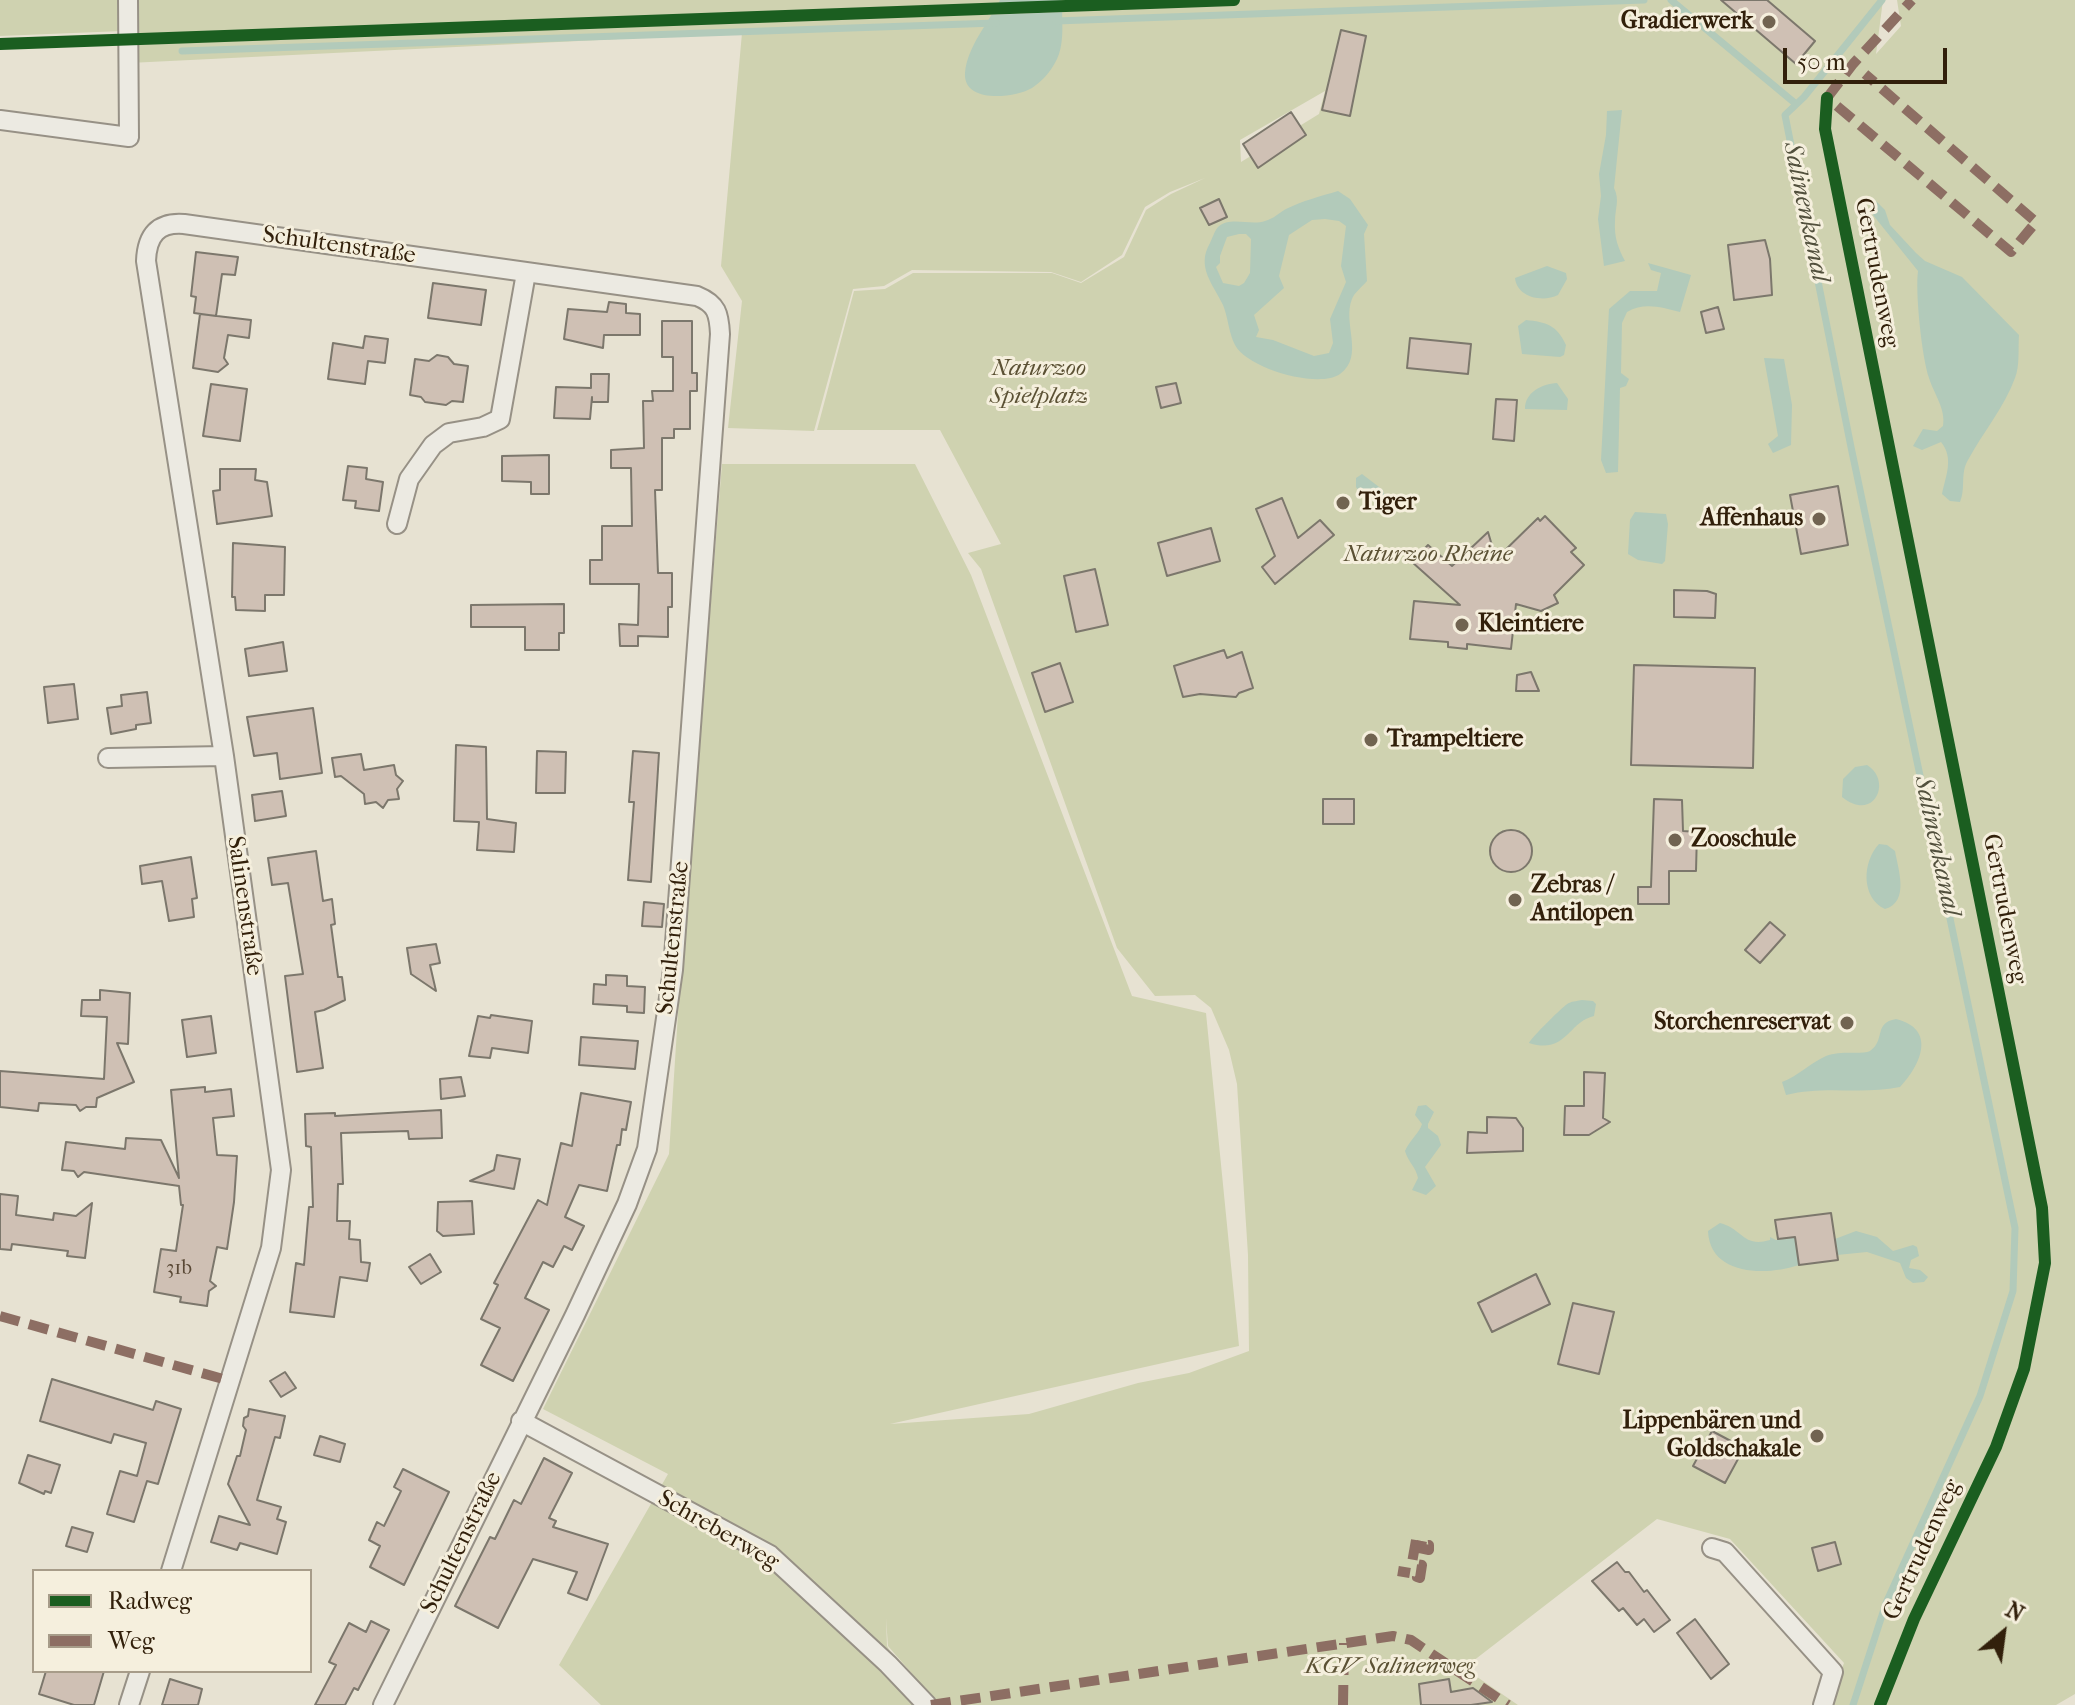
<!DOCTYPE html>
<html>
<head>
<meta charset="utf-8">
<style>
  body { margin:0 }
  #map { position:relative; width:2075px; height:1705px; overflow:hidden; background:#e7e2d2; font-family:"IM FELL French Canon",serif }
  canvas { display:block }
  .legend { position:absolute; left:32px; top:1569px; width:280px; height:104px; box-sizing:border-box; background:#f5efdd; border:2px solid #a79c89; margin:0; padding:10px 14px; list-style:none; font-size:24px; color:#32200b }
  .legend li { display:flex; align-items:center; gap:16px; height:40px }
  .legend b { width:40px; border:2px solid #a79c89 }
  .north { position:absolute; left:1963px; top:1593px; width:80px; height:80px; -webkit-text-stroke:6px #f5efdd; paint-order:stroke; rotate:29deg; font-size:22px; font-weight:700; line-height:32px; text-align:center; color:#32200b }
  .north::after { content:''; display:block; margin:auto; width:28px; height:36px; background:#32200b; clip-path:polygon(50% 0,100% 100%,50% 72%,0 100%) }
  .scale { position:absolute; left:1783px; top:48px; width:164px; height:36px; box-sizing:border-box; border:4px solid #32200b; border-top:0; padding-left:10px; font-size:24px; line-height:28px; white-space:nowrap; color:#32200b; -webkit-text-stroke:6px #f5efdd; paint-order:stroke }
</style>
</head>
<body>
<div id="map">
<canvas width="2075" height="1705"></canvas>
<ul class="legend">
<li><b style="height:10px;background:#1b5e20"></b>Radweg</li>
<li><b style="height:10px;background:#8d6e63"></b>Weg</li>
</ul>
<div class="north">N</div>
<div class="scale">50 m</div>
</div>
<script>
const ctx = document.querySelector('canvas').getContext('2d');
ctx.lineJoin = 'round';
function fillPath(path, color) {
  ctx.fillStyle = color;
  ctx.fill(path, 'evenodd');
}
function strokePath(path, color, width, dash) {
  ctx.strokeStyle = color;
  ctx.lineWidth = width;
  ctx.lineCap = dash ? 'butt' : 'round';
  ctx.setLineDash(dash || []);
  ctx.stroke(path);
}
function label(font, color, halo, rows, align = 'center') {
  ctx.font = font + ' "IM FELL French Canon",serif';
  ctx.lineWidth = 6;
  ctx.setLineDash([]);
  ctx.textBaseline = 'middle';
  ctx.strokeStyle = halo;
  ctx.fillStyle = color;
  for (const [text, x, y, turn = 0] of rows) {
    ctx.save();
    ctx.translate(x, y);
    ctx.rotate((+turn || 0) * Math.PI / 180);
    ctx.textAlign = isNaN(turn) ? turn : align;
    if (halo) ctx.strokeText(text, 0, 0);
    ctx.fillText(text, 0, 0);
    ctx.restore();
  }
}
fillPath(new Path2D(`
  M0,0H121L122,31L0,36Z
  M127,0H1883L1876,54L1901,26L1897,0H2075V1694L2056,1705H1828L1844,1663L1730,1539L1657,1519L1464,1668L1518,1705H939L888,1646L886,1618L887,1646L923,1705H601L559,1665L668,1474L543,1409L669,1154L681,967L722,464H915L971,575L1132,996L1206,1013L1239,1346L890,1424L1029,1414L1138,1383L1189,1373L1249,1351L1248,1255L1237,1084L1229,1050L1211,1008L1195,995L1155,996L1117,948L981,569L968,553L1001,544L940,430H817L854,291L885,289L913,273H1052L1081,283L1124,257L1146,210L1171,194L1205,178L1170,192L1145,207L1122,255L1081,282L1051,272L912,270L884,286L853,289L814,431L728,428L742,301L721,266L742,33L129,63ZM1325,91L1319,114L1241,162L1240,140Z`), '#cfd2b0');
fillPath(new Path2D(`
  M1000,0H1061L1062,5C1062,21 1064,39 1059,54C1054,68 1044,80 1032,88C1015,98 963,104 965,73C967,47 989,22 1000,0Z
  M1622,110L1614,188C1620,200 1615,208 1615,221C1614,237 1618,248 1625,261L1604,266L1598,219L1601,196L1599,174L1606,135L1607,111Z
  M1338,191L1350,199L1368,225L1364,234L1367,281C1363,286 1354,293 1352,299C1342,323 1365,356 1340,374C1319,389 1248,369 1235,345C1229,334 1228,317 1223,305C1213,284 1196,267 1210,243C1212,239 1215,230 1218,227C1230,216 1251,226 1265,221C1273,219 1279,213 1286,209C1302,201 1321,196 1338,191ZM1325,219L1339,221L1346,226L1341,266L1346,282L1330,319L1333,343L1329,353L1314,356L1273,340L1256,337L1259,330L1254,315L1284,288L1279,276L1289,235L1312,220ZM1239,234H1246L1251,239L1250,273L1244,283L1239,286L1223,283L1216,267L1220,263V256L1227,237Z
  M1874,199L1885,210L1890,225L1916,253L1925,261L1962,277L2019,335C2018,348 2020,366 2015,378C2004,408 1983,432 1968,460C1960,473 1966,488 1960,502L1950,501L1942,494C1946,475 1954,458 1941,442L1922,450L1913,446L1923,429L1937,431L1943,426C1946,409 1934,394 1929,378C1922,358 1915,292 1918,271L1873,215Z
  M1648,263L1691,275L1680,312C1661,307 1644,302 1627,312L1622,323L1621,373L1629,379L1626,386L1620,388L1618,472L1606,473L1601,460L1609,309L1630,291H1657L1661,273L1651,270Z
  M1547,266L1566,273L1567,279L1558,295C1542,303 1517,297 1515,278Z
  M1526,320C1546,322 1557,325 1566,345L1564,355L1560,357L1522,354L1518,326Z
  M1764,358L1784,359L1792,405L1791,445L1773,453L1768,444L1778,436Z
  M1557,383L1568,399L1567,410L1525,409C1525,392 1542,384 1557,383Z
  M1362,474L1383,490L1389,513L1368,497L1364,499L1356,487V478Z
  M1635,512L1666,514L1668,524L1665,561L1662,564L1638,560L1628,554L1630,520Z
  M1867,765C1893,781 1874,823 1842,797L1843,779L1855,767Z
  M1879,844L1887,845L1895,851C1898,869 1910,902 1885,909C1861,898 1862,862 1879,844Z
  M1582,1000L1593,1001L1596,1004L1594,1016C1568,1022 1566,1055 1529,1043C1530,1039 1565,1004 1569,1003C1573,1001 1578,1001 1582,1000Z
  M1896,1019C1937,1029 1921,1065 1900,1087C1860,1095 1825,1085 1786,1095L1782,1082C1798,1076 1810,1063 1826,1056C1841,1050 1862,1055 1870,1051C1886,1040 1873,1023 1896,1019Z
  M1426,1105L1434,1112L1428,1124V1128L1438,1136L1441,1145L1425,1167L1436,1186L1426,1195L1412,1190L1418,1178C1416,1167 1408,1162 1405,1151C1409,1141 1420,1132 1422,1124L1415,1115L1418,1106Z
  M1720,1223C1743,1229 1743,1248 1770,1240V1237L1776,1240L1795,1237L1799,1265C1766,1276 1710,1276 1708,1231Z
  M1856,1231L1877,1237L1893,1251L1913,1245L1917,1247L1919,1256L1911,1260L1909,1268L1920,1270L1928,1277L1924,1282L1913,1283L1906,1278L1900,1263L1867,1252L1837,1255L1835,1239Z`), '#b2caba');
fillPath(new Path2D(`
  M1065,1L1066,12L988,15L994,3Z`), '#e7e2d2');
strokePath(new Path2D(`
  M1671,0L1796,104
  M1056,21L1644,0
  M182,51L996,23
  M1853,1705L1886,1603L1980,1396L2013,1291L2015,1228L1851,447L1785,115L1804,97L1882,0`), '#b2caba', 7);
const building = new Path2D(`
  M1721,0H1767L1815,41L1796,64Z
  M1341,30L1366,36L1350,116L1322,110Z
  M1291,112L1306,135L1258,168L1243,144Z
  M1219,199L1227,217L1209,225L1200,208Z
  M1765,240L1770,259L1772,295L1734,300L1728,245Z
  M196,252L238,257L235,275L222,274L216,316L194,313L196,297L191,296Z
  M433,283L486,290L481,325L428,318Z
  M609,302L626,304V313L640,314V335H604L603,348L564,339L568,309L607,312Z
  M1718,307L1724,329L1706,333L1701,312Z
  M200,314L251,320L249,338L228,335L224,358L228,364L218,372L193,368Z
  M662,321H692V373H697V391H690V429H674V438H662V490H655L658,573H672V607H668V637L638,636V646H620L619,624L638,625L639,584H590V560H602V526H632L631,468H611V450L644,448L643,401H653L652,391H673V357H662Z
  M365,336L388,339L385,363L368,361L365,384L328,379L333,343L363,348Z
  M1410,338L1471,344L1468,374L1407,368Z
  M437,355L448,357L454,364L468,366L463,402L452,401L446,405L425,402L421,397L410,395L415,359L429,361Z
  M591,374H609L608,402H592V397L590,419L554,418L556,387L591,388Z
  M1176,383L1181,403L1161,408L1156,387Z
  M211,384L247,389L240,441L203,436Z
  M1496,399L1517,400L1514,441L1493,439Z
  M549,455V494H531V482L502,481V456Z
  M348,466L367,468L366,479L383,482L379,511L355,508L356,501L343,500Z
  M220,469H256L255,480L267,482L272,516L217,524L213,491L220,490Z
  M1838,486L1848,545L1801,554L1790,495Z
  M1282,498L1298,538L1320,520L1334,535L1275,584L1262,567L1275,556L1256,509Z
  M1545,516L1576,548L1571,552L1584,565L1554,595L1558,603L1541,611L1516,604L1511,649L1467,644V649L1448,647V642L1410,639L1414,601L1460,605L1412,562L1428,545L1452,566L1488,532L1496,559L1538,518L1540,521Z
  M1211,528L1220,561L1167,576L1158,543Z
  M233,543L285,547L284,595H265V611L236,610L235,597H232Z
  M1095,569L1108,625L1076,632L1064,576Z
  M1674,590L1707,591L1716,594L1715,618L1674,617Z
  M564,604V633H559V650H525V627H471V605Z
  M283,642L287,671L249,676L245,649Z
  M1224,650L1227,658L1242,652L1253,688L1239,693L1236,697L1200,694L1183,697L1174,666Z
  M1060,663L1073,702L1045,712L1032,673Z
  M1634,665L1755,668L1753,768L1631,765Z
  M1531,672L1539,691H1516L1517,675Z
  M74,684L78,719L48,723L44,687Z
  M147,692L151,723L136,725V729L111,734L107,708L122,706L121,695Z
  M313,708L322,773L280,779L277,753L254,756L247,717Z
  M456,745L486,747L487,819L516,823L514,852L477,850L479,822L454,821Z
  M537,751L566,752L565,793H536Z
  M633,751L659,753L651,882L628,880L634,802H629Z
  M361,754L364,770L394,765L396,775L403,781L397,789L399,799L388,800L383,808L376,802L365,804L364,794L341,776L335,777L332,758Z
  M282,791L286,816L255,821L252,795Z
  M1323,799H1354V824H1323Z
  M1654,799L1682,800L1683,831L1697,832L1696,871H1669V904H1638V887H1651Z
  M1490 851a21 21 0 1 1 42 0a21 21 0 1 1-42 0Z
  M316,851L323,901L332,899L335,924L331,925L338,977H342L345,1000L324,1010L315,1012L323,1068L297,1072L285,976L303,974L288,883L272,885L268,858Z
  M191,857L197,898L192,899L194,917L169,921L162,881L142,884L140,866Z
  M644,902L664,904L662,927L642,926Z
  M1770,922L1785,935L1760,963L1745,950Z
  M436,944L440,963L430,965L436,991L411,974L407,948Z
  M606,975L627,976V986L645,987L644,1013L627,1012V1006L593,1004L594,984L606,985Z
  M100,990L130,993L128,1044L117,1043L134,1082L97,1098L96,1107H86L80,1111L76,1105L39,1103L38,1111L0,1107V1071L104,1079L107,1017L81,1016L82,1000H100Z
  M491,1015L532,1021L528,1053L492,1048L490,1058L469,1056L478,1016L490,1018Z
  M211,1016L216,1053L187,1057L182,1020Z
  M581,1037L638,1041L635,1069L579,1065Z
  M1584,1072L1605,1073L1603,1118L1610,1122L1589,1135H1564L1565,1106H1584Z
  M461,1077L465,1096L441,1099L440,1079Z
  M205,1087V1092L231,1089L234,1116L213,1118L217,1155L237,1156L234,1202L227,1249L217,1247L210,1281L216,1286L209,1291L207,1306L180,1302L181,1297L154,1292L161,1249L176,1251L183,1205H181L179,1186L84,1172L78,1177L74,1171L62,1170L66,1142L125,1149L126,1138L161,1140L179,1178L171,1090Z
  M581,1093L631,1102L626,1130L622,1129L620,1145H617L607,1191L579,1185L565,1217L584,1226L572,1250L564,1246L553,1267L543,1262L525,1298L549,1310L513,1381L481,1365L500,1328L481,1319L498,1285L494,1283L538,1200L547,1205L561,1143L572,1146Z
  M441,1110L442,1138L409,1139L408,1131L341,1133L343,1184H338L337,1221H350L349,1239L360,1240L361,1262L370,1263L367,1281L340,1277L334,1317L290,1312L296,1263L304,1265L309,1207H313L311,1147L306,1146L305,1114L335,1113V1116Z
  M1487,1117L1516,1118L1523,1128V1151L1467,1153L1468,1132L1487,1133Z
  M497,1155L520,1159L514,1189L470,1181L494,1170Z
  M0,1194L18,1196L16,1215L53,1220L54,1213L76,1216L92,1203L85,1258L67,1256L68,1251L12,1244L11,1250L0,1249Z
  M472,1201L474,1234L443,1236L437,1231L438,1202Z
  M1831,1213L1838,1260L1799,1265L1795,1237L1778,1239L1775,1220Z
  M430,1254L441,1272L421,1284L409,1267Z
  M1536,1274L1550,1304L1492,1332L1478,1303Z
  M1573,1303L1614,1312L1599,1374L1558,1364Z
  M285,1372L296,1388L281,1397L270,1381Z
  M52,1379L153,1410L156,1401L181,1409L158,1484L147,1481L134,1522L107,1514L120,1471L137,1476L146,1443L114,1434L111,1443L40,1421Z
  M249,1409L285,1416L280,1438L275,1437L257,1500L281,1507L277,1519L286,1522L277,1554L240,1543L237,1550L211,1542L219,1516L250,1525L228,1484L237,1456H240L246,1430L243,1426L244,1418L248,1416Z
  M1712,1431L1744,1448L1725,1483L1693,1466Z
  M320,1436L345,1444L340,1462L314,1455Z
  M28,1455L60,1465L51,1493L45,1491L44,1494L19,1483Z
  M544,1458L572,1473L549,1518L556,1521L553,1527L608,1544L587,1600L568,1593L577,1572L533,1559L498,1628L455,1606L490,1537L495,1539L514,1500L521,1504Z
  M403,1469L449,1492L404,1585L370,1567L380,1546L369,1540L377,1522L384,1526L401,1491L394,1487Z
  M72,1527L93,1533L87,1552L66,1546Z
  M1835,1542L1841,1564L1818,1571L1812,1548Z
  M1617,1562L1625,1572H1629L1644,1592L1647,1590L1670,1620L1654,1632L1644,1619L1637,1625L1623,1608L1619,1611L1592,1581Z
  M1695,1619L1729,1664L1711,1679L1677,1633Z
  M371,1621L389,1630L358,1690L354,1688L345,1705H315L336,1665L329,1662L349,1623L366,1632Z
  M46,1671H104L94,1705H74L39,1694Z
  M170,1679L202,1689L198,1705H162Z
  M1449,1679L1451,1692L1473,1688L1492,1702L1471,1705H1421L1419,1684Z`);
fillPath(building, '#cfc0b4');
strokePath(building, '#7c776c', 2);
const street = new Path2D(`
  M0,120L129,137L128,0
  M397,524L409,479L433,445L449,433L483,427L500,419L526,273
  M108,758L224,756
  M521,1421L770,1555L888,1664L927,1705
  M1712,1548L1725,1552L1833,1672L1823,1705
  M171,1571L271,1248L281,1170L224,756L146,261C147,235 158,222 184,224L697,296C717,304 719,314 720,334L673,970L647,1149L627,1204L575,1315L383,1705
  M129,1705L140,1671`);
strokePath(street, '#979186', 22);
strokePath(street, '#eceae2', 18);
strokePath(new Path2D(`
  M1827,98L1853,64L1912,0
  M1837,106L2011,252L2036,222L1865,74
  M0,1316L230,1381
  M1416,1540L1412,1563L1422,1565L1420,1578L1417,1577L1419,1567
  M1415,1547L1429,1550V1545L1421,1546L1422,1541
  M1398,1571L1410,1573
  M931,1705L1393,1636L1411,1640L1508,1705
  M1343,1705L1344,1643`), '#8d6e63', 10, [20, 10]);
strokePath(new Path2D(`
  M0,44L1234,0
  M1827,98L1825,129L2042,1208L2045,1263L2024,1369L1996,1447L1914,1619L1880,1705`), '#1b5e20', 12);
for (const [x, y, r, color] of [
  [1769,22,8,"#716451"],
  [1343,503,8,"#716451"],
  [1819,519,8,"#716451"],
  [1462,625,8,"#716451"],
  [1371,740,8,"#716451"],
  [1675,840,8,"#716451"],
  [1515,900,8,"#716451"],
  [1847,1023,8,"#716451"],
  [1817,1436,8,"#716451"]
]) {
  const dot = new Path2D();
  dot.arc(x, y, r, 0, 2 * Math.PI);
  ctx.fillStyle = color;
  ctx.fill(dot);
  strokePath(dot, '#f5efdd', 3);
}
label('20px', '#594835', null, [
  ["31b",179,1269]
]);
label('bold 24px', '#32200b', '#f5efdd', [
  ["Gradierwerk",1753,22,"right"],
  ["Tiger",1359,503],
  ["Affenhaus",1803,519,"right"],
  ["Kleintiere",1478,625],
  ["Trampeltiere",1387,740],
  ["Zooschule",1691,840],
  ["Zebras /",1531,886],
  ["Antilopen",1531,914],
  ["Storchenreservat",1831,1023,"right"],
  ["Lippenbären und",1801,1422,"right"],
  ["Goldschakale",1801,1450,"right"]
], 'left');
label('24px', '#32200b', '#f5efdd', [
  ["Schultenstraße",339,246,8],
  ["Gertrudenweg",1876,273,79],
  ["Salinenstraße",244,906,82],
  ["Gertrudenweg",2004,909,79],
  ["Schultenstraße",674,938,-84],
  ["Schreberweg",718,1531,30],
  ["Schultenstraße",462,1543,-64],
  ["Gertrudenweg",1923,1550,-65]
]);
label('italic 24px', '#5b5134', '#f5efdd', [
  ["Naturzoo",1039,369],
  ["Spielplatz",1039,397],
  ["Naturzoo Rheine",1428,555],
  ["KGV Salinenweg",1390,1667]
]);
label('italic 26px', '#52503d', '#f5efdd', [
  ["Salinenkanal",1805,212,78],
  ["Salinenkanal",1936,846,78]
]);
</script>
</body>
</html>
